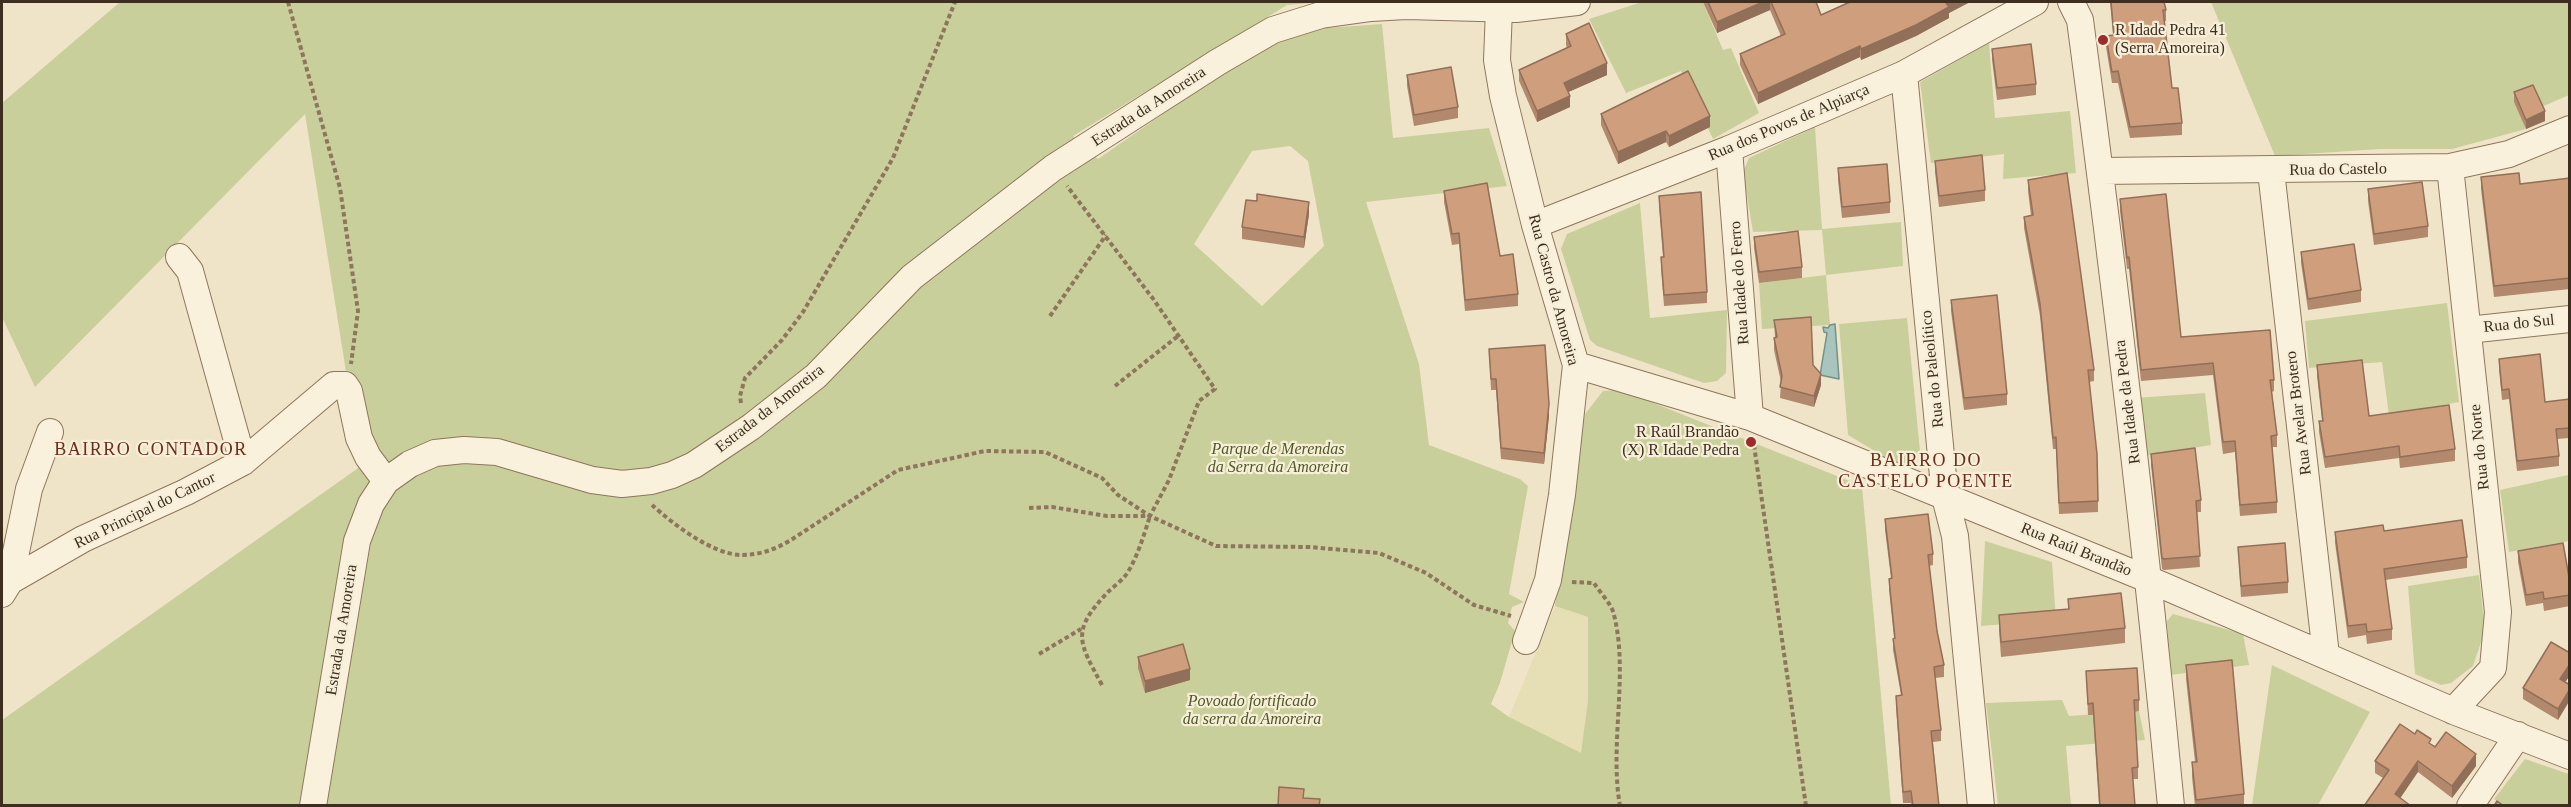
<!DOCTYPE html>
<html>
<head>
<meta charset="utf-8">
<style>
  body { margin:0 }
  #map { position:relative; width:2571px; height:807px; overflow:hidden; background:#f0e4c8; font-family:Georgia,serif }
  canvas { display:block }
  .frame { position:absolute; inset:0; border:3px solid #3d2e20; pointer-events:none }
</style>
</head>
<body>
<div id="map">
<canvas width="2571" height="807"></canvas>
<div class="frame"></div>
</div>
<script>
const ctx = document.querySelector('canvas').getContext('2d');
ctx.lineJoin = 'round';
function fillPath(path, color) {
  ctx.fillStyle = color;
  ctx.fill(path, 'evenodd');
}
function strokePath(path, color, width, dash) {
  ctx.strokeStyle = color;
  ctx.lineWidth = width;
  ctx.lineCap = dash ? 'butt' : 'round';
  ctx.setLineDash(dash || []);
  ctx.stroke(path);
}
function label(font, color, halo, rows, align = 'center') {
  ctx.font = font + ' Georgia,serif';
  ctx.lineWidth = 4.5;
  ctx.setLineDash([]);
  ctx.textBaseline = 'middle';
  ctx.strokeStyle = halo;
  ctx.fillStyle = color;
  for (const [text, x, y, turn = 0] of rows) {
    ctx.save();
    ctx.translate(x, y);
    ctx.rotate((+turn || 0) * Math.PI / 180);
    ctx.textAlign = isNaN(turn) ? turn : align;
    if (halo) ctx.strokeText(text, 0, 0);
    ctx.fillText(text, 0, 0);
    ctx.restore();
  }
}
fillPath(new Path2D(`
  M1555,606L1588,617V700L1581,754L1509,717Z`), '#e6deb5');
fillPath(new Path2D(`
  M120,2H1324L1287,5L1073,136L1098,159L1248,55L1290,38L1325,28L1382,24L1393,138L1489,128L1507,186L1366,202L1419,364L1429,445L1520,479L1528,486L1509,594L1524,602L1512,607L1508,623L1515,631L1500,683L1491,704L1509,717L1581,753L1588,700V617L1555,606L1576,459L1585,414L1603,391L1621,390L1862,486L1891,805H2V720L361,466L305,114L35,387L2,317V103ZM1290,146L1308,161L1324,246L1262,306L1194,244L1252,151Z
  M1642,2H1703L1723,50L1731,48L1759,113L1713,139L1681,71L1626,93L1589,19Z
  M2211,2H2569V95L2521,116L2526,129L2452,149H2380L2275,156Z
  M1989,43L1995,118L2070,111L2076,173L2003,179L2004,154L1931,163L1920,82Z
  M1815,127L1822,229L1901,222L1903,266L1826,275L1830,325L1762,329L1759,283L1826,275L1822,230L1753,232L1743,172L1749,158Z
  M1640,203L1650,318L1727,310L1726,373L1717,381L1704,383L1597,346L1590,340L1561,249L1567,234Z
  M2447,303L2459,402L2389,416L2382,362L2309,368L2305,321Z
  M1907,318L1920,451L1913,460L1898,465L1848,435L1839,324Z
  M2205,393L2211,445L2143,456L2135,398Z
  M2568,475L2569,541L2509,552L2500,490Z
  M1985,541L2052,562L2056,620L1981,626Z
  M2479,575L2485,630L2473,666L2451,683L2441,685L2415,674L2408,586Z
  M2173,614L2243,634L2249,665L2170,675L2167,621Z
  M2272,665L2370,712L2318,805H2252Z
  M2062,700L2069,716L2139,711L2145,740L2066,746L2071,805H1998L1986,703Z
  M2525,759L2569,774V805H2503L2494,799Z`), '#c9cf9b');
const water = new Path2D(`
  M1835,324L1839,379L1820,375L1827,333L1824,332L1823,327L1828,328L1830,325Z`);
fillPath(water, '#a9c4bc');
strokePath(water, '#6f938a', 1.5);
const minor = new Path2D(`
  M2071,2L2080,20C2115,281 2146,543 2171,806
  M1499,9L1497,60L1503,96L1535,225L1576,365L1562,495L1548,580L1526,641
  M1904,74L1945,497L1955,536L1981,806
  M1729,149L1750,417
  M2450,167L2498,612L2493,668L2453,711
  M2100,171L2450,167L2509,154L2570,129
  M2271,171L2326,655
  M1535,225L1729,149L1904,74L2035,2
  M179,257L190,271L243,462
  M2468,330L2570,319
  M1576,365L1750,417L2150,580L2456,712L2570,756
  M10,581L29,489L50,432
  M2,594L10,581L83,539L186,492L243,462L334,385H345L349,391L359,438L368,457L386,481
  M313,806L357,541L371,504L386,481L410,464L435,453L464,450L497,452L592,480L622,484L651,481L672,475L694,465L751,427L816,376L912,277L1053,168L1218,62L1273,30L1321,15L1371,8L1406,6L1516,9L1577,2
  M2470,806L2518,735`);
strokePath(minor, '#8d765c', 28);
strokePath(new Path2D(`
  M288,2L340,188L358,311L351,364
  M1050,316L1106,235
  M1115,386L1178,336
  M741,403L740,396L745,378L782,340L803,312L893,158L955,2
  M1754,445L1806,806
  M652,505C673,524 713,555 742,555C760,555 776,549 791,540L898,470L985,451L1045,452L1102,478L1118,495L1150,516L1216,546L1309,547L1379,553L1426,573L1474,605L1511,616
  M1029,508L1052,507L1107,516H1150L1169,480L1199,401L1215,389L1154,300L1067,186
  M1572,582L1594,583C1600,593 1612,604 1614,615C1629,674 1609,745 1620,806
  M1039,654L1081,629
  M1102,685C1078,641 1071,631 1108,592C1114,586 1123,580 1128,572C1138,555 1144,535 1150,516`), '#8d765c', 4, [4.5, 3]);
strokePath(minor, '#faf1dc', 26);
fillPath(new Path2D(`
  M1703,2H1816L1821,15L1850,2H1970L1949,13V18L1916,36L1861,60L1860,57L1758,104L1740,65V54L1781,36L1770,10L1717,33Z
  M2110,2H2164L2166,10V21H2164L2172,88L2182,123V135L2130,138L2118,83H2112L2106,47V36L2113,35Z
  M1566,34L1607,75L1568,92L1570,107L1537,122L1519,81V70L1567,48L1566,45Z
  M1992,49L2036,84V95L1997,100L1992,60Z
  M1407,75L1458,107V118L1414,126L1407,86Z
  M2514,92L2545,121L2526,129L2514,102Z
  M1601,114L1710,127L1669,147L1666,142L1618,164L1601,125Z
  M1935,161L1985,190V201L1939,207L1935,172Z
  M1838,168L1890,202V213L1842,218L1838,180Z
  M2481,177L2520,184L2570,178V289L2494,297L2481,189Z
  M2028,180L2094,370V381L2089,382L2098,501V512L2059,514L2056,449H2053L2040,316L2024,228V217L2031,216L2028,191Z
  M2368,189L2428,226V237L2374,245L2368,201Z
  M1444,191L1500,256L1518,294V306L1465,311L1459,244L1452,245L1444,202Z
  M1659,196L1707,292V303L1664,306L1661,268V257H1663L1659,207Z
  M2120,199L2181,337L2274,380V391L2272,392L2277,435V447H2272L2277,502V513L2240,516L2235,452L2223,454L2213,375L2141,381L2129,269H2127L2120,211Z
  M1309,214L1304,248L1242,239V227Z
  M1754,237L1802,267V278L1759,283L1754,248Z
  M2301,252L2361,290V302L2308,310L2301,263Z
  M1951,300L2007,394V405L1964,410L1951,311Z
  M1774,320L1813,365L1821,385L1814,407L1780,398L1781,382L1774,350V338H1775Z
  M1489,349L1549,416L1544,464L1501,459L1496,390H1491Z
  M2499,359L2545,402L2570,399V438L2557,439L2559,456V466L2517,471L2509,399L2502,400L2499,369Z
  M2317,365L2369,416L2455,449V461L2400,468L2399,458L2325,468L2319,432V421H2322L2317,376Z
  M2151,454L2201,500V512H2197L2200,567L2164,570L2162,569L2151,465Z
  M1885,519L1933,554V565L1929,566L1937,631L1944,665V677L1935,678L1941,730V741L1933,742L1939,806H1912L1911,803H1903L1896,707V696L1901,695L1893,650V639L1894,638L1889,590V579L1891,578L1885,530Z
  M2384,531L2467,557V568L2385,580L2392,629V640L2367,644L2366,635L2348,638L2335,543V532Z
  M2238,547L2288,582V593L2241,597Z
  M2518,551L2570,583V606L2544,611L2543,603L2526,606L2518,562Z
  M2068,599L2125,628V643L2001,657L1999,630V615L2068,609Z
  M2570,653V675L2565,682L2558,720L2523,699V688Z
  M1138,657L1190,680L1145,693L1138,668Z
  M2186,665L2244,794V806H2195L2192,777V762H2195L2186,679Z
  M2086,671L2139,700V711L2134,712L2138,767V779H2133L2135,806H2099L2093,715H2088Z
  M2431,744L2476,766L2452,798L2418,772L2364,806L2383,778L2375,773V761Z`), '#b2896c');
fillPath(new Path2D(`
  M1763,2H1770V10L1717,33V22Z
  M1950,2H1970L1949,13V18L1916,36L1861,60V49Z
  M1860,46V57L1758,104V93Z
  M1607,63V75L1564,94V83Z
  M1570,96V107L1537,122V111Z
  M2545,111V121L2526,129V120Z
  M1710,116V127L1669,147V136Z
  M1666,131V142L1618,164V152Z
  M1309,202V214L1304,248V237Z
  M1821,374V385L1814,407V396Z
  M1549,404V416L1544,464V453Z
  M2570,664V675L2560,690V679Z
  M1190,669V680L1145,693V681Z
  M2570,689V700L2558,720V709Z
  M2476,754V766L2452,798V786Z
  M2418,761V772L2395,806V794Z`), '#916f58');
const building = new Path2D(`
  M1708,2H1763L1717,22Z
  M1771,2H1816L1821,15L1850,2H1950L1946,3L1949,7L1916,25L1861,49L1860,46L1758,93L1740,54L1785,34Z
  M2111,2H2164L2166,10H2163L2172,88H2178L2182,123L2130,127L2118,71L2112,72L2106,36L2114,35Z
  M1589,23L1607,63L1564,83L1570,96L1537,111L1519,70L1571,46L1566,34Z
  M2031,44L2036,84L1997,88L1992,49Z
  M1451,67L1458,107L1414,115L1407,75Z
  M1688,71L1710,116L1669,136L1666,131L1618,152L1601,114Z
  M2533,85L2545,111L2526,120L2514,92Z
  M1982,155L1985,190L1939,196L1935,161Z
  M1887,164L1890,202L1842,207L1838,168Z
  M2067,173L2094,370H2088L2097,454L2098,501L2059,503L2056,437L2053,438L2040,304L2024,217L2033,215L2028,180Z
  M2519,173L2520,184L2570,178V278L2494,286L2481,177Z
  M2422,182L2428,226L2374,234L2368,189Z
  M1487,183L1500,256L1513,254L1518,294L1465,300L1459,233L1452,234L1444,191Z
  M1701,192L1707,292L1664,295L1661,257H1664L1659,196Z
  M1257,194L1309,202L1304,237L1242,227L1246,200L1257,201Z
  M2166,194L2181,337L2270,330L2274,380H2270L2277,435L2271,436L2277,502L2240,505L2235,441L2223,442L2213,363L2141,370L2129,257L2127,258L2120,199Z
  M1798,231L1802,267L1759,272L1754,237Z
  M2354,244L2361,290L2308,299L2301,252Z
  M1997,295L2007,394L1964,398L1951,300Z
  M1811,317L1813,365L1821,374L1814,396L1780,387L1782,376L1774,338L1777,337L1774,320Z
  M1545,345L1549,404L1544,453L1501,448L1496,379H1491L1489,349Z
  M2540,354L2545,402L2570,399V428L2556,429L2559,456L2517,461L2509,389L2502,390L2499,359Z
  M2362,360L2369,416L2449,405L2455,449L2400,457L2399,446L2325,457L2319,421H2323L2317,365Z
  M2195,448L2201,500L2196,501L2200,556L2164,559L2162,558L2151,454Z
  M1928,514L1933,554L1928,555L1937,631L1944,665L1934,667L1941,730L1931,731L1939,806H1913L1911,791L1903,792L1896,696L1902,695L1893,639L1895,638L1889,579L1892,578L1885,519Z
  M2462,520L2467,557L2384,569L2392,629L2367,632L2366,624L2348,626L2335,532L2383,525L2384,531Z
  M2285,543L2288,582L2241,586L2238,547Z
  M2563,543L2570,583V595L2544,599L2543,592L2526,595L2518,551Z
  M2121,593L2125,628L2001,642L1999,615L2069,609L2068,599Z
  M2551,642L2570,653V664L2560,679L2570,685V689L2558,709L2523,688Z
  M1183,644L1190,669L1145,681L1138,657Z
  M2232,660L2244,794L2196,800L2192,762H2197L2186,665Z
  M2137,668L2139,700H2134L2138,767L2132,768L2135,806H2100L2093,703L2088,704L2086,671Z
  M2400,724L2415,734L2417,730L2431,739L2429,743L2435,747L2446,732L2476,754L2452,786L2418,761L2395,794L2411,806H2364L2389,770L2375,761Z
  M1279,787L1304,789L1303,798L1320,799L1319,806H1278Z
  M2497,801L2504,806H2494Z`);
fillPath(building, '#cf9f7d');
strokePath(building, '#916f58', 1.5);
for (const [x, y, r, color] of [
  [2103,40,6,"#9e2a2b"],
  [1751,442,6,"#9e2a2b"]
]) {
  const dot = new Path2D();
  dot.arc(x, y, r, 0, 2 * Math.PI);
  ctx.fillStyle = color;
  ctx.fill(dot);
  strokePath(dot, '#f7eed8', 2);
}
label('16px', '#3d2e20', '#f7eed8', [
  ["R Idade Pedra 41",2115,31],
  ["(Serra Amoreira)",2115,49],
  ["R Raúl Brandão",1739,433,"right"],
  ["(X) R Idade Pedra",1739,451,"right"]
], 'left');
label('16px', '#3d2e20', '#f7eed8', [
  ["Estrada da Amoreira",1149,107,-33],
  ["Rua dos Povos de Alpiarça",1789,123,-23],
  ["Rua do Castelo",2338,170,-1],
  ["Rua Idade do Ferro",1740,283,-94],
  ["Rua Castro da Amoreira",1553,290,75],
  ["Rua do Sul",2519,324,-6],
  ["Rua do Paleolítico",1933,369,-96],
  ["Rua Idade da Pedra",2128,402,-97],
  ["Estrada da Amoreira",770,409,-38],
  ["Rua Avelar Brotero",2299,413,-97],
  ["Rua do Norte",2480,447,-96],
  ["Rua Principal do Cantor",145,511,-26],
  ["Rua Raúl Brandão",2076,550,22],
  ["Estrada da Amoreira",342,630,-81]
]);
label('italic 16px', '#4d5a26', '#f7eed8', [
  ["Parque de Merendas",1278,450],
  ["da Serra da Amoreira",1278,468],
  ["Povoado fortificado",1252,702],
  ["da serra da Amoreira",1252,720]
]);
ctx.letterSpacing = '1.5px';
label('18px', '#6b2e1e', '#f7eed8', [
  ["BAIRRO CONTADOR",151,450],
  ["BAIRRO DO",1926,461],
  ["CASTELO POENTE",1926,482]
]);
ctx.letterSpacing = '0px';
</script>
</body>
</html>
